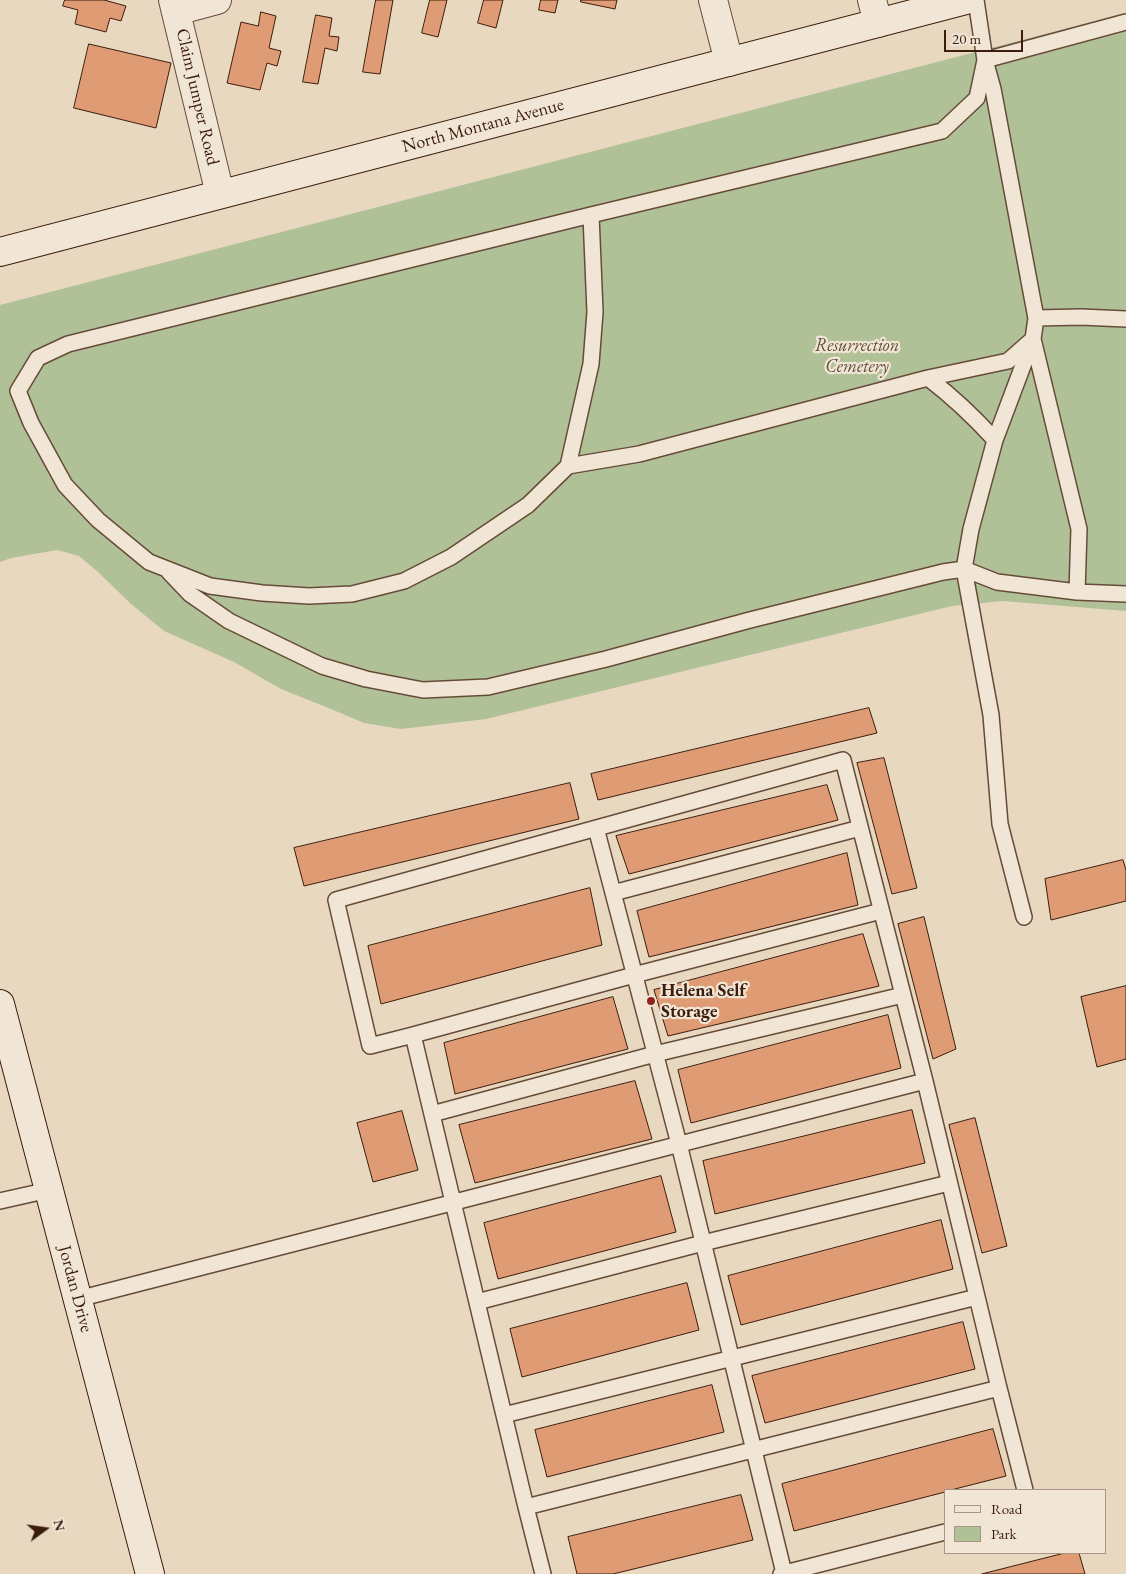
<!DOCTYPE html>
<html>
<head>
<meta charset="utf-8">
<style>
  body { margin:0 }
  #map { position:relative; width:1126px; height:1574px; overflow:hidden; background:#e9d8c0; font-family:"EB Garamond",serif }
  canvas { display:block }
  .legend { position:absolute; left:944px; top:1489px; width:162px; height:65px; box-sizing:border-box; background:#f1e6d6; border:1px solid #a99585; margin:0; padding:6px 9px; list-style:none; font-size:15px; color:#3c1c0c }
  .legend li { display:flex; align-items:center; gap:10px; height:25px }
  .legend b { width:25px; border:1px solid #a99585 }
  .north { position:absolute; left:20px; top:1504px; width:50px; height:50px; -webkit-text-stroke:4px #f1e6d6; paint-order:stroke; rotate:76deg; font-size:14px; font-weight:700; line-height:20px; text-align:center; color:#3c1c0c }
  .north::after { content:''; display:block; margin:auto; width:18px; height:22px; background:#3c1c0c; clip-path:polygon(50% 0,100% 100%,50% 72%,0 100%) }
  .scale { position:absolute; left:944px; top:30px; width:79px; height:22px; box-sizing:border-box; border:2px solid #3c1c0c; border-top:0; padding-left:6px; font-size:15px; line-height:18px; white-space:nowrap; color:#3c1c0c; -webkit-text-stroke:4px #f1e6d6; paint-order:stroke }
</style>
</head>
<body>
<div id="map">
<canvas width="1126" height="1574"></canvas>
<ul class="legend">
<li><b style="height:6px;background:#f1e6d6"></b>Road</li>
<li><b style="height:14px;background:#b0c097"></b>Park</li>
</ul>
<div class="north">N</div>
<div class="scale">20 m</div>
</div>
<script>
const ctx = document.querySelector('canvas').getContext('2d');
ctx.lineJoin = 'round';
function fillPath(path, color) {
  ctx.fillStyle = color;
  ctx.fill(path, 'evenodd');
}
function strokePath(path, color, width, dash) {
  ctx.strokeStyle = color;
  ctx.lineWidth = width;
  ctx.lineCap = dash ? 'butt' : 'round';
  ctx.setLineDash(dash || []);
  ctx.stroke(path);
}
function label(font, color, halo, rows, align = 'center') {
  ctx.font = font + ' "EB Garamond",serif';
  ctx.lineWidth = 4.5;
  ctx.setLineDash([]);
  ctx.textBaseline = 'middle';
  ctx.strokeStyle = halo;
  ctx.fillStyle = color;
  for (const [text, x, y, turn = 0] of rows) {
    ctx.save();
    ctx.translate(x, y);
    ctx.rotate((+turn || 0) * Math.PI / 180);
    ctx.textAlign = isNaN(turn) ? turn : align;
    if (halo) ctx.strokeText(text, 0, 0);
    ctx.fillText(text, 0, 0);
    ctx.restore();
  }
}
fillPath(new Path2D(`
  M1126,13V611L1002,601L952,606L486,719L401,729L364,723L331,709L281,689L234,662L164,631L131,604L98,572L79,556L57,550L11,558L0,562V305Z`), '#b0c097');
const building = new Path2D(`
  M65,0H104L126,6L121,21L110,18L106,32L75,24L78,10L63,6Z
  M376,0H393L380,74L363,72Z
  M430,0H447L438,37L422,33Z
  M484,0H503L496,28L478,23Z
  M541,0H558L555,13L539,10Z
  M581,0H617L615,9L581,2Z
  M261,12L276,16L269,48L281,51L277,66L267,63L260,90L227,83L241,22L258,26Z
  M316,15L332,18L329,36L339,37L337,51L325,48L318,84L303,82Z
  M89,44L171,63L156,128L74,108Z
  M869,708L877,733L598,800L591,774Z
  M884,758L917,888L892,894L857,763Z
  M570,783L579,819L304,886L294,848Z
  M827,785L838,820L629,874L616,836Z
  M847,853L858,905L649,957L637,911Z
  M1123,860L1126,870V901L1051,920L1045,879Z
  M590,888L602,945L381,1004L368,946Z
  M924,917L956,1049L933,1059L898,924Z
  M863,934L879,986L668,1036L654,990Z
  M1126,986V1059L1097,1067L1081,997Z
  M613,997L628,1049L455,1094L444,1043Z
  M888,1015L901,1068L691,1123L678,1070Z
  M635,1081L652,1139L475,1183L459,1125Z
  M912,1110L925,1163L715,1214L703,1161Z
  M402,1111L418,1170L373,1182L357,1123Z
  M975,1118L1007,1246L982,1253L949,1125Z
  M661,1176L676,1232L498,1279L484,1223Z
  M941,1220L953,1269L741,1325L728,1276Z
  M687,1283L699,1330L522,1377L510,1329Z
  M963,1322L975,1369L765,1423L752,1376Z
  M712,1385L724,1432L547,1477L535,1430Z
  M993,1429L1006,1476L951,1490H945V1492L794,1531L782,1484Z
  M741,1495L753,1540L613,1574H577L568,1537Z
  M1065,1553H1079L1085,1574H982Z`);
fillPath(building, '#df9b74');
strokePath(building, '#3c1c0c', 1);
const lane = new Path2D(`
  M976,0L985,60L993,89L1036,318L1033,339L995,440L971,529L964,569L991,715L1000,824L1024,917
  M591,215L68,344L38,358L18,391L31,423L65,485L98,520L149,562L210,586L262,593L309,596L352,594L404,581L451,557L528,505L568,466L639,454L928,378L1008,361L1033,339L1079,529L1077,592
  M1036,318L1081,317L1126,319
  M928,378C953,397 974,417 995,440
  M568,466L591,364L595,312L591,215L942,131L977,98L985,60L1126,22
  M169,572L190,594L229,621L322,666L366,679L423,690L488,687L606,659L750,620L943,572L964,569L997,582L1077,592L1126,594
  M843,760L925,1081L999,1388L526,1507L413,1035L370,1046L336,900Z
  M596,828L679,1144L784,1573
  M613,893L860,828
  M413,1035L634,975L881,911
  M432,1114L655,1054L903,995
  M0,1201L49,1190
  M78,1299L925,1081
  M477,1302L703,1243L949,1183
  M999,1388L1025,1490
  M504,1415L977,1297
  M526,1507L543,1574
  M781,1574L945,1532`);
const street = new Path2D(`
  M173,0L220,194
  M713,0L729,62
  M872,0L878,23
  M176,11L217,0`);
const secondary = new Path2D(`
  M0,252L966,0
  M0,1004L150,1574`);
strokePath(lane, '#674b39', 18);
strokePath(street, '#674b39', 30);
strokePath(secondary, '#3c1c0c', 30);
strokePath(lane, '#f1e6d6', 15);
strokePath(street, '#f1e6d6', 28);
strokePath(secondary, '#f1e6d6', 28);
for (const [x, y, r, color] of [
  [651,1001,5,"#8f2418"]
]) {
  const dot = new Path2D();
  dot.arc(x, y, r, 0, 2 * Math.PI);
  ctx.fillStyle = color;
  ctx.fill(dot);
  strokePath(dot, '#f1e6d6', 2);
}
label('18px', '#3c1c0c', '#f1e6d6', [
  ["Claim Jumper Road",197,97,77],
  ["North Montana Avenue",483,126,-15],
  ["Jordan Drive",75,1289,75]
]);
label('italic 18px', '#5f4d36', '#f1e6d6', [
  ["Resurrection",857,346],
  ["Cemetery",857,367]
]);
label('bold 18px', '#3c1c0c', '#f1e6d6', [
  ["Helena Self",661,991],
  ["Storage",661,1012]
], 'left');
</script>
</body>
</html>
